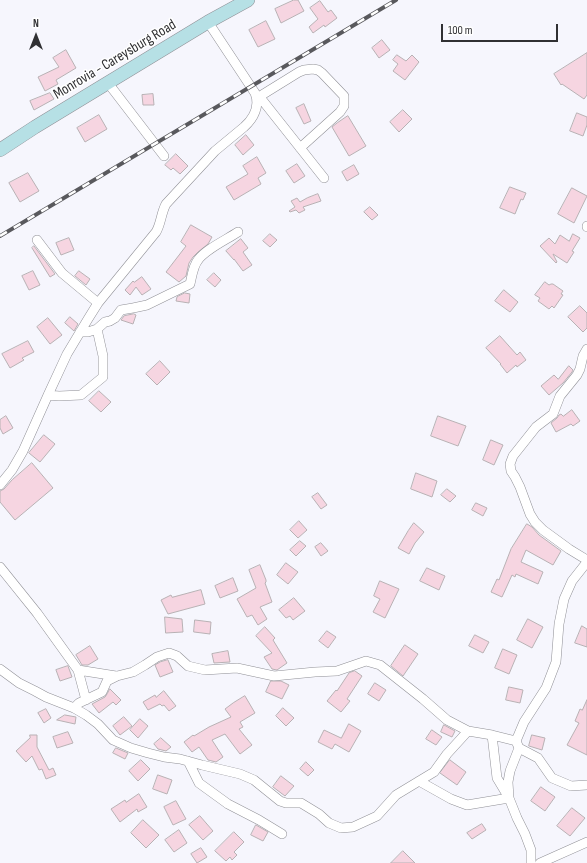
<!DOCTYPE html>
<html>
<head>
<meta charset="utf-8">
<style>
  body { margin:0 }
  #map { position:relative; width:587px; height:863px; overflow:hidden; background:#f6f6fd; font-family:"Sofia Sans Condensed",sans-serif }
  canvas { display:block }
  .north { position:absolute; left:16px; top:16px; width:40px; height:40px; -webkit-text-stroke:3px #fff; paint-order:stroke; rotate:0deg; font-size:11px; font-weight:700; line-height:16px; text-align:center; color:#303033 }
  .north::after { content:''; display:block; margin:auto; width:14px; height:18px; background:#303033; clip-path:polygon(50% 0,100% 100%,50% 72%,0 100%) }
  .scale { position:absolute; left:441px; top:24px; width:117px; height:18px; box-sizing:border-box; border:2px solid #303033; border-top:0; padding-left:5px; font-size:12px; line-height:14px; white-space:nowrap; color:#303033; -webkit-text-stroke:3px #fff; paint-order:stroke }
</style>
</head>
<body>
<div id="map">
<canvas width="587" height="863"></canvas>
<div class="north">N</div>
<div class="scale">100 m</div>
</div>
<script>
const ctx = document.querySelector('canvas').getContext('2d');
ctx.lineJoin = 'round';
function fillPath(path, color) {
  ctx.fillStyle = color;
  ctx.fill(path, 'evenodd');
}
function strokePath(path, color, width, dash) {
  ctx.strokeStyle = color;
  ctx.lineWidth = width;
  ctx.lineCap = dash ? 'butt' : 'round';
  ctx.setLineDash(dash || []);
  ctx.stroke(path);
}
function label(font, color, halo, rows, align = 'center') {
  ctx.font = font + ' "Sofia Sans Condensed",sans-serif';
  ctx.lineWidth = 3;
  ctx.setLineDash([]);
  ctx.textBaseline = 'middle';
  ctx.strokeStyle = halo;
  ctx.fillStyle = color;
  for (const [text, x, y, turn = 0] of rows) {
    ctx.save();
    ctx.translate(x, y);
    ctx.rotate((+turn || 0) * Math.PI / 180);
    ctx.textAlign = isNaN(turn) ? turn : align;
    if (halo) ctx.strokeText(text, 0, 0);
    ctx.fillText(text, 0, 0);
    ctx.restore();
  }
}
const building = new Path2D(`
  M294,0H298L304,11L281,23L275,9Z
  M320,1L328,12L331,10L337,18L325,27L324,25L313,33L309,27L318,19L310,8Z
  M266,21L275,39L258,47L249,30Z
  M382,40L390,50L379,58L372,48Z
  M66,50L76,68L56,80L58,84L45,91L38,77L59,67L53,58Z
  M587,53V95L584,99L562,84L561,85L554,74Z
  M397,55L406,61L412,55L419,62L405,80L393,71L398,64L393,60Z
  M50,93L54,99L34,110L30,101Z
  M153,94L154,105H143L142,95Z
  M304,104L311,121L304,124L296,108Z
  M403,110L412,119L399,132L390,122Z
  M577,113L587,117V125L583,136L570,131Z
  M99,115L107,129L85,142L77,128Z
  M348,116L366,146L349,156L332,127L337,123Z
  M246,135L254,145L243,155L235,145Z
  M176,154L188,166L180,174L173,168L171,170L165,165Z
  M257,157L266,173L258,178L261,184L234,200L226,187L248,174L243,166Z
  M297,164L305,176L294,183L286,171Z
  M354,165L359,174L347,181L342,172Z
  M28,173L39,191L20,202L9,183Z
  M510,187L526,193L523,200L521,199L515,214L500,208Z
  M572,188L587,196L574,223L558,214Z
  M318,194L321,201L303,207L305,210L299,213L296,210L290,212L289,211L295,207L291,201L297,198L300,202L307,198Z
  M370,207L378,215L372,220L364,212Z
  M191,225L212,237L208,244L198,252L193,257L189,263L186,276L179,282L166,272L186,246L181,242Z
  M270,234L277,240L270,247L263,241Z
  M573,234L580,238L572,251L574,252L567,263L553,254L557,262L556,263L540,246L549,238L555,244L560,235L569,241Z
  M69,238L74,250L61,255L56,243Z
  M241,239L248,248L243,252L252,265L243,271L234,259V260L226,251Z
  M34,246L55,274L50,277L32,248Z
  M33,271L40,285L29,290L22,276Z
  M79,271L90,279L86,285L75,276Z
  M214,273L221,280L215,287L207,280Z
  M142,277L151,289L142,295L136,287L130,295L125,290L133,281L134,282Z
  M545,282L549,285L551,284H553L563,291L561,294L563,295L554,308L552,306L549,309L538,301L540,298L535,295Z
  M504,290L518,302L510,312L495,301Z
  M185,293L190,294L189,303L176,301L177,297Z
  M580,306L587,313V328L583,332L568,317Z
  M134,314L136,315L133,324L121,320L124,316Z
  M70,317L78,324L74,331L65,323Z
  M48,318L62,335L50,344L37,327Z
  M500,336L517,355L520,352L526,360L517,367L516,365L507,373L500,364H501L486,348Z
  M28,341L34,352L22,358L24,360L10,368L2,354Z
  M160,361L170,372L157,385L146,374Z
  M569,366L573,370L572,372L563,383L549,395L541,386L554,375L558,379Z
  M99,391L111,402L101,412L89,401Z
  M572,410L580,421L573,426L571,424L556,432L551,423L557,418L559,415L561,414L563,416Z
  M6,416L13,428L3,434L0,428V420Z
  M438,416L466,426L458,446L431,436Z
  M44,435L55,444L40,462L29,453Z
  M491,440L503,445L494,465L483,460Z
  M32,463L53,488L15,520L0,502V491L4,489L12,480Z
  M416,473L437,481L432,497L411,489Z
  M447,489L456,496L450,502L441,495Z
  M318,493L327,505L321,509L312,497Z
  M476,503L487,508L483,516L472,510Z
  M299,521L307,530L298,538L290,530Z
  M414,523L424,532L415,543L409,554L398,548L408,531Z
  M527,524L532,527L539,535L561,551L553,565L526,550L521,562L543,572L538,584L516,574L515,577L512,575L502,597L491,592L497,579L499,580L511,549Z
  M300,541L306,546L296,556L290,550Z
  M321,543L328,551L321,556L315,547Z
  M286,563L298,572L288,584L277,575Z
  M260,565L266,580V582L265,583L272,602L260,607L267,619L258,625L252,615L247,617L237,599L256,588L249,570Z
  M427,568L445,576L439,590L420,581Z
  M233,578L238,591L220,598L215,586Z
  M380,581L399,589L385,618L373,612L380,599L374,596Z
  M201,590L205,604L168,614L161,600L171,595L172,597Z
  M294,598L305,611L293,620L290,616L286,618L279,610Z
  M165,617L182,619L183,632L166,633Z
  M528,619L543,627L532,648L517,640Z
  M195,620L211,622L210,634L194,632Z
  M582,626L587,629V647L575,643Z
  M265,627L275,638L273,640L287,663L277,670L272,669L264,657L272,653L256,636Z
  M327,631L336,637L328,648L319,641Z
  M475,635L489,642L483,653L469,646Z
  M405,645L418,654L403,676L391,666Z
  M90,646L98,659L88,665H82L76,655Z
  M503,649L517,655L509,674L495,668Z
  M228,651L230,662L214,663L212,654Z
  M168,660L173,672L160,677L155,665L160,662Z
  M68,666L72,677L60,681L56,670Z
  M355,671L362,676L347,699L350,701L341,712L327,701L336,690L337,691L349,673Z
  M271,681H281L289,685L282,699L266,692Z
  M375,683L386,690L379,701L368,694Z
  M509,687L523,690L520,703L506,700Z
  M110,689L121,700L116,705L113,702L99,713L92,704L105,697L107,694Z
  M164,691L176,706L169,711L164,705L162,706L160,704L148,710L143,702L155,695L156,697Z
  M245,696L255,713L240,722L243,727L239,729L252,745L240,754L225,734L212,740L223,757L216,762L208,760L199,747L192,752L184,742L193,735L194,736L209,727L231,717L225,709L233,703Z
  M587,700V755L567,745L579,723L575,721L580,709L582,710Z
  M283,708L294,718L286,726L276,716Z
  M46,709L51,718L44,723L38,713Z
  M65,715L76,717L75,724L57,720Z
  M124,717L132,726L120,735L113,726Z
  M140,719L148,726L138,738L130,730Z
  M349,724L361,731L349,752L335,744L332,749L318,742L324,730L341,738Z
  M444,725L455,731L452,737L441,732Z
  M432,730L442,737L436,745L426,739Z
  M68,732L73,743L57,748L53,737Z
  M30,735H37V747L49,770L53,768L56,775L46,779L42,769L39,770L32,756L26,762L16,751L30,738Z
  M532,735L545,738L542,750L529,746Z
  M161,738L171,747L166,751L158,749L154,744Z
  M116,748L128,753L125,759L113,753Z
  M141,760L150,769L138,781L129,771Z
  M450,760L466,772L457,785L440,773Z
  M306,762L314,770L308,776L300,769Z
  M158,775L172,780L167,794L153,789Z
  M281,776L294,786L285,796L273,787Z
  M541,787L555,797L545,811L531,801Z
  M139,794L147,807L138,812L137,809L120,822L111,809L125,800L126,802Z
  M176,801L186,819L173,825L164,807Z
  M572,808L585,818L570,836L557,826Z
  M200,816L213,831L203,840L189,825Z
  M143,820L159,835L146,848L131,833Z
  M482,824L486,830L472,839L467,833Z
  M256,825L268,832L263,841L251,835Z
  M179,830L187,843L174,852L165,840Z
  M234,832L244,842L234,852L237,855L232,860L230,857L226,861L215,851Z
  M201,848L207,857L197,863L191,854Z
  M403,851L415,863H391Z`);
fillPath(building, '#f6d5e1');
strokePath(building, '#b8b1b4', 1);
const minor = new Path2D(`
  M108,83L164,156
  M259,96L324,178
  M257,98L299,72L304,70L313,69L318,70L322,73L344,96V106L340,112L300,148
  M587,227V226
  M37,240L62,273L98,303
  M80,332H88L97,329L105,322L110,321L115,318L121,310L133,308L147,305L190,284C192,276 193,266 198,260C206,249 226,240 238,232
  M587,349L583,356L580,369L577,375L560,396L553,414L536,427L513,456L510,464L511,471L515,477L520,487L530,514L535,522L543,530L569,549L587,560
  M48,395L59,396L81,395L103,377V356L97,329
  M0,485L12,470L23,451L48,395L67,354L88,319L98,303L156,232C161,224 161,213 166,204L215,151L244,127C254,118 260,106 255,93L208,22
  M0,567L37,613L78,670L86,700
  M0,669L19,683L35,691L46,697L74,708L86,715L98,724L113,740L131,748L148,753L164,757L180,759L202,765L240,774L254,780L280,801L286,803H301L319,814L329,823L341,828L353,827L377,816L396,795L434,772L447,754L468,731L492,735L516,741
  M78,670L116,676
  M74,708L79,703L102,692L107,681L117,676L133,672L145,665L157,657L169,653L177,656L188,666L205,670L237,668L274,676L315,672L337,671L366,661L380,665L423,699L447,720L468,731
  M519,748L538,758L552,778L571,786L587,785
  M188,761L199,783L228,804L259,820L282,834
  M419,781L451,799L467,805L509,798L497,778L492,735
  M531,863V850L525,834L517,818L509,798L508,782L510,771L519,748L516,741L524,722L546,688L556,662L559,624L564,599L572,581L587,562
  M540,863L587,842`);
const secondary = new Path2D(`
  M0,150L35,127L208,22L248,0`);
strokePath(minor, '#909096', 10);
strokePath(secondary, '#909096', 14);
strokePath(minor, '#fff', 9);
strokePath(secondary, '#b6e0e5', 13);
const rail = new Path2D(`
  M0,236L396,0`);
strokePath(rail, '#59595d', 4);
strokePath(rail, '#fff', 2.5, [8]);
label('15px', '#303033', '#fff', [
  ["Monrovia - Careysburg Road",115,60,-31]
]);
</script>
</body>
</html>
